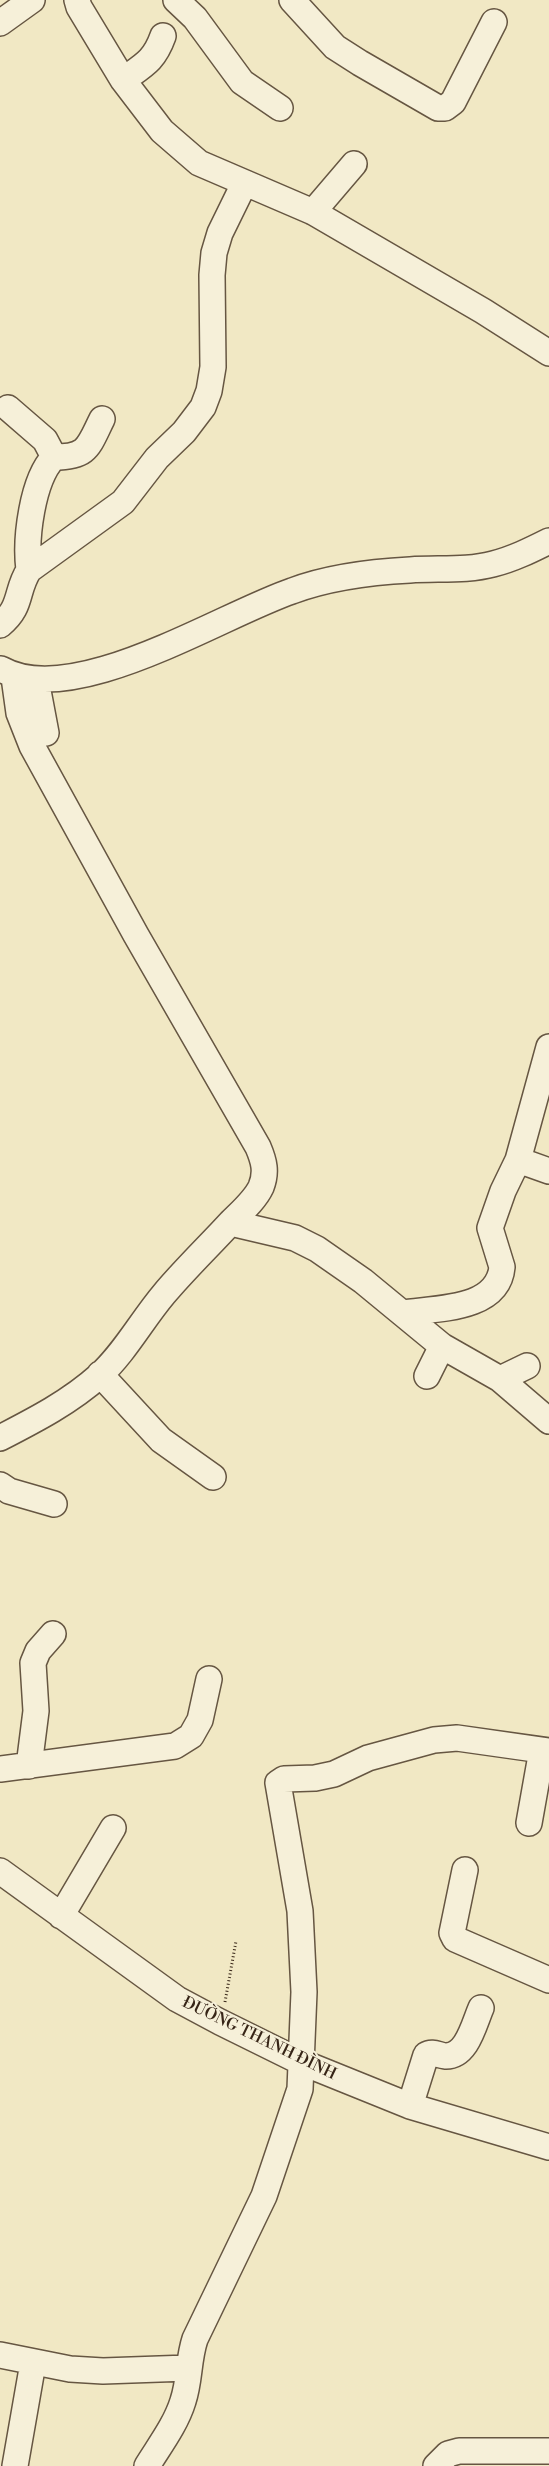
<!DOCTYPE html>
<html>
<head>
<meta charset="utf-8">
<style>
  body { margin:0 }
  canvas { display:block; background:#f1e8c4 }
</style>
</head>
<body>
<canvas width="549" height="2466"></canvas>
<script>
const ctx = document.querySelector('canvas').getContext('2d');
ctx.lineJoin = 'round';
function strokePath(path, color, width, dash) {
  ctx.strokeStyle = color;
  ctx.lineWidth = width;
  ctx.lineCap = dash ? 'butt' : 'round';
  ctx.setLineDash(dash || []);
  ctx.stroke(path);
}
function label(font, color, halo, rows, align = 'center') {
  ctx.font = font + ' "Libre Bodoni",serif';
  ctx.lineWidth = 4;
  ctx.setLineDash([]);
  ctx.textBaseline = 'middle';
  ctx.strokeStyle = halo;
  ctx.fillStyle = color;
  for (const [text, x, y, turn = 0] of rows) {
    ctx.save();
    ctx.translate(x, y);
    ctx.rotate((+turn || 0) * Math.PI / 180);
    ctx.textAlign = isNaN(turn) ? turn : align;
    if (halo) ctx.strokeText(text, 0, 0);
    ctx.fillText(text, 0, 0);
    ctx.restore();
  }
}
const minor = new Path2D(`
  M77,0L79,7L123,80L162,131L199,163L313,212L483,311L549,353
  M176,0L195,18L242,82L280,108
  M292,0L335,47L360,63L438,108H445L453,102L494,22
  M0,23L32,0
  M123,80C144,65 154,61 163,36
  M313,212L354,164
  M8,408L45,440L54,457
  M29,570C25,539 32,480 54,457C88,457 88,447 102,419
  M0,625C23,606 15,592 29,570L123,502L157,458L184,432L203,407L209,391L213,367L212,275L214,253L220,233L244,184
  M1,669C73,710 219,616 292,591C329,577 371,572 410,570C438,568 467,571 493,564C513,559 531,550 549,541
  M36,680L46,733
  M518,1160L549,1171
  M231,1223L295,1238L317,1249L363,1281L442,1346L500,1379L549,1421
  M402,1313C435,1308 498,1311 502,1267L490,1228L503,1191L518,1160L549,1047
  M100,1374L161,1440L213,1477
  M427,1376L442,1346
  M500,1379L527,1366
  M0,1438C35,1420 70,1402 100,1375C125,1352 142,1320 164,1294C185,1269 209,1246 231,1222C241,1212 255,1200 261,1187C267,1172 264,1161 258,1147L136,935L32,746L19,713L14,677
  M0,1485L9,1491L54,1504
  M29,1766L36,1711L33,1663L38,1651L53,1634
  M0,1769L175,1746L191,1736L200,1720L209,1679
  M529,1823L542,1750
  M465,1870L452,1933L455,1939L549,1980
  M0,1871L177,1999L220,2022L301,2062L410,2106L549,2147
  M61,1916L113,1828
  M410,2106L426,2055C432,2051 438,2055 445,2056C467,2057 474,2024 481,2008
  M0,2355L70,2369L103,2371L188,2368
  M15,2466L33,2363
  M147,2466C160,2445 176,2424 183,2401C190,2380 188,2360 195,2339L264,2196L300,2089L304,1992L300,1911L278,1783L284,1779L315,1778L334,1774L368,1758L434,1740L457,1738L549,1751
  M436,2466L448,2454L459,2451H549`);
strokePath(minor, '#665642', 28);
strokePath(new Path2D(`
  M225,2002L236,1941`), '#372517', 3, [1, 2.5]);
strokePath(minor, '#f6f0d9', 25);
label('16px', '#372517', '#f6f0d9', [
  ["ĐƯỜNG THANH ĐÌNH",259,2039,26]
]);
</script>
</body>
</html>
